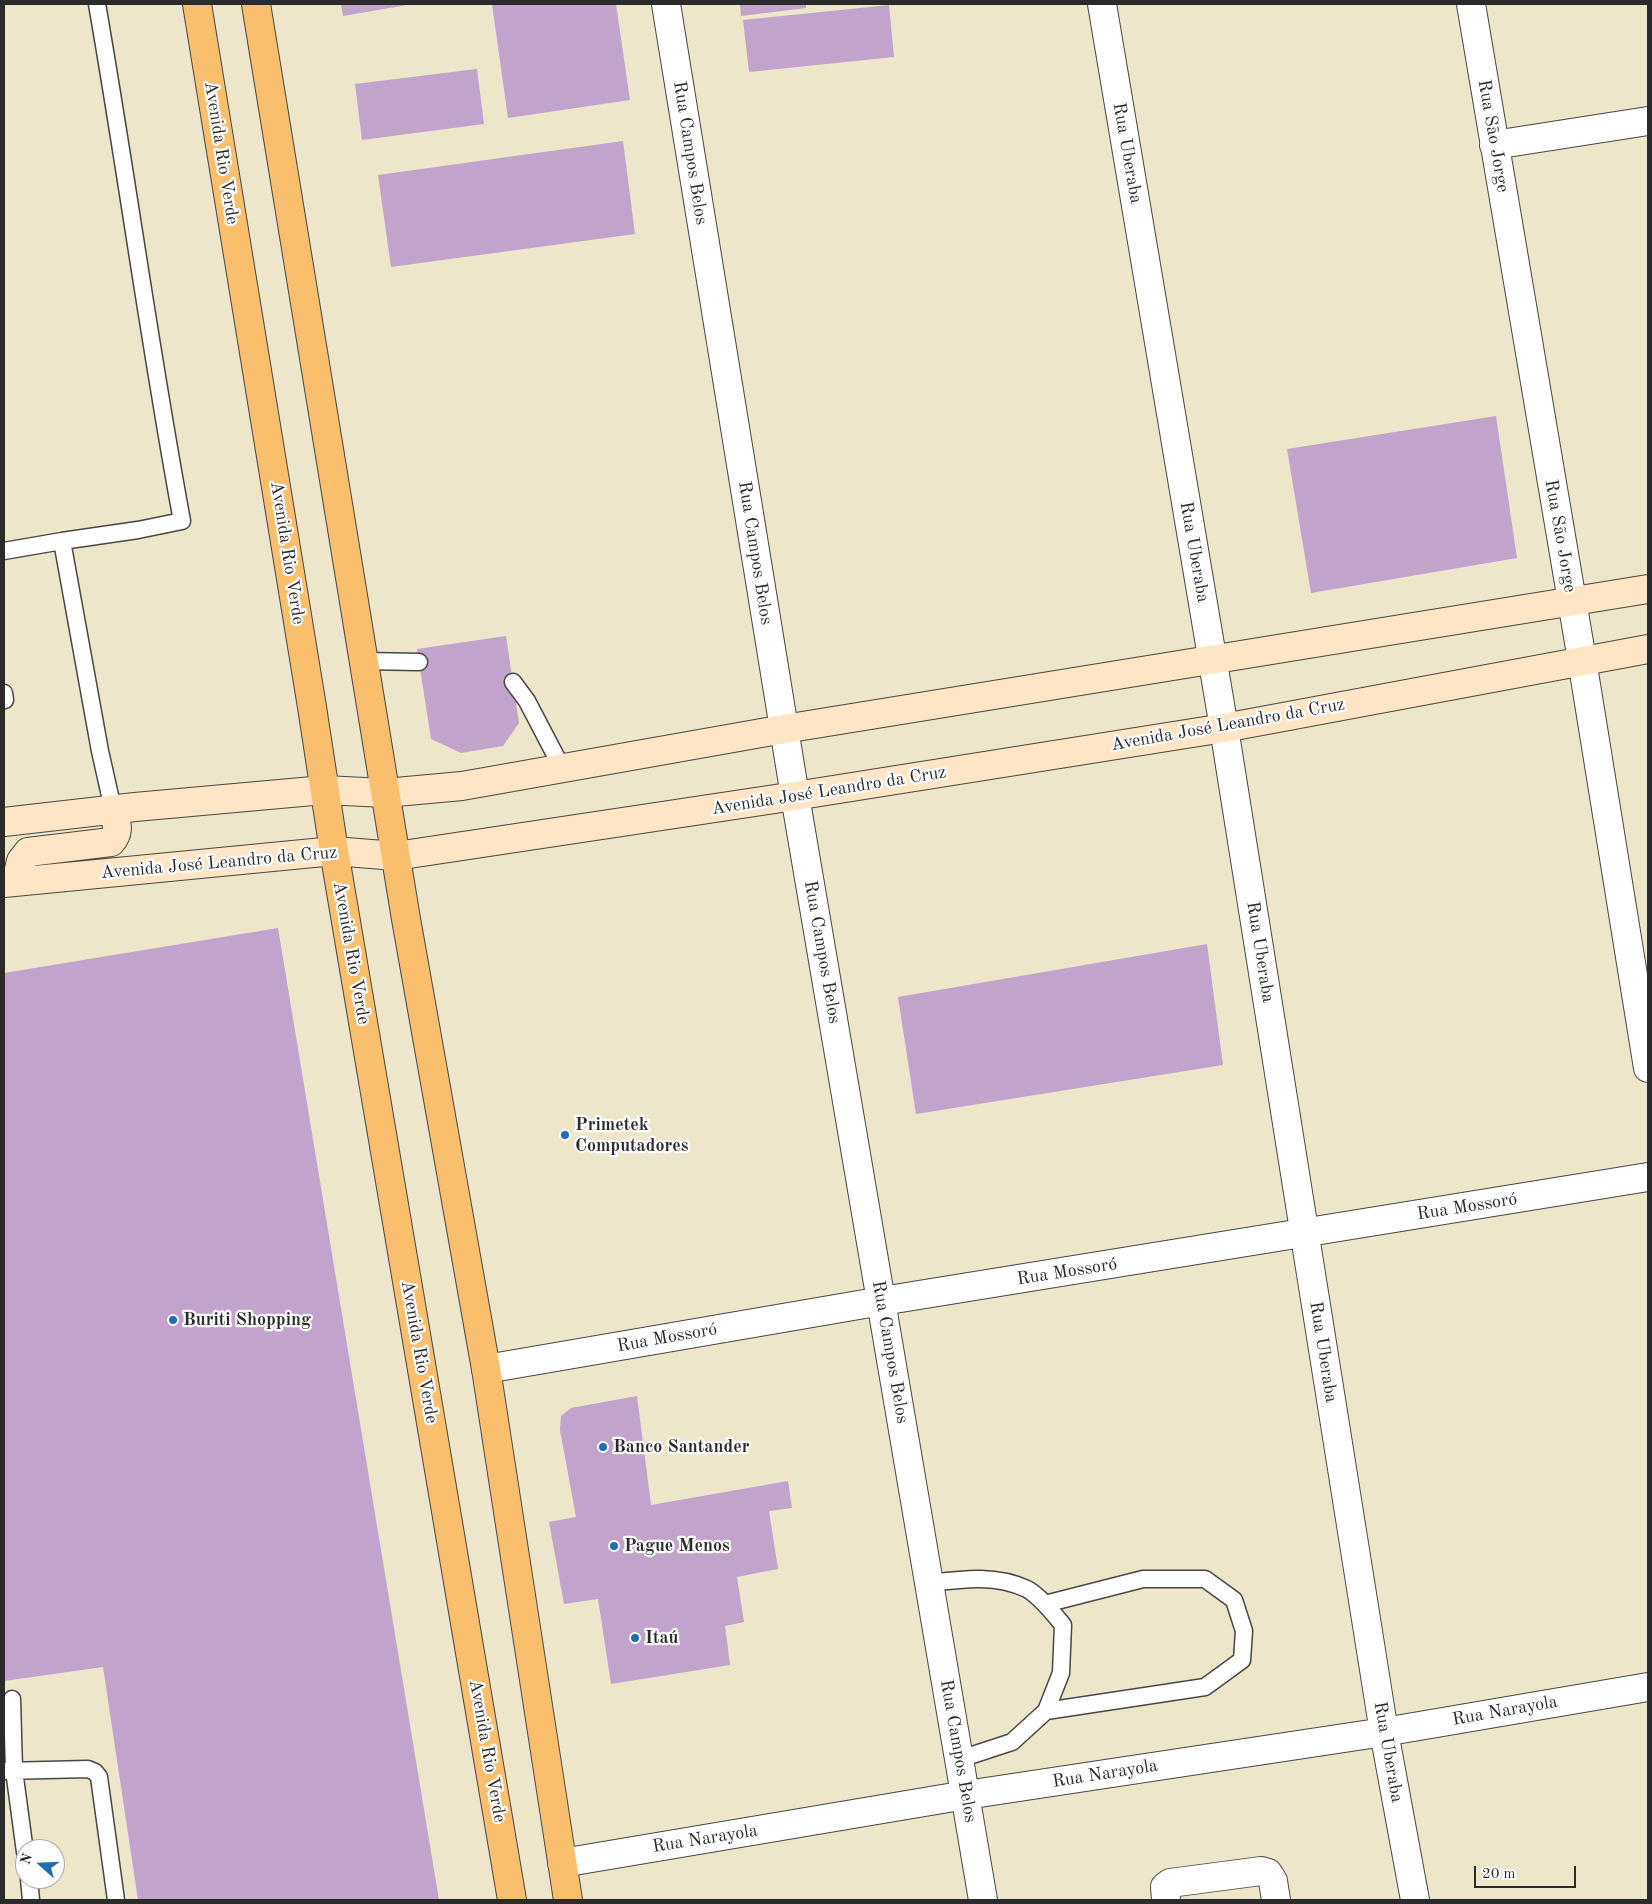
<!DOCTYPE html>
<html>
<head>
<meta charset="utf-8">
<style>
  body { margin:0 }
  #map { position:relative; width:1652px; height:1904px; overflow:hidden; background:#ede6ca; font-family:"Old Standard TT",serif }
  canvas { display:block }
  .frame { position:absolute; inset:0; border:5px solid #2b2b2b; pointer-events:none }
  .north { position:absolute; left:15px; top:1839px; width:50px; height:50px; box-sizing:border-box; background:#fff; border:1px solid #aaa; border-radius:50%; rotate:290deg; font-size:14px; font-weight:700; line-height:20px; text-align:center; color:#2b2b2b }
  .north::after { content:''; display:block; margin:auto; width:18px; height:22px; background:#1f6fb2; clip-path:polygon(50% 0,100% 100%,50% 72%,0 100%) }
  .scale { position:absolute; left:1474px; top:1866px; width:102px; height:22px; box-sizing:border-box; border:2px solid #2b2b2b; border-top:0; padding-left:6px; font-size:15px; line-height:18px; white-space:nowrap; color:#2b2b2b; -webkit-text-stroke:4px #fff; paint-order:stroke }
</style>
</head>
<body>
<div id="map">
<canvas width="1652" height="1904"></canvas>
<div class="frame"></div>
<div class="north">N</div>
<div class="scale">20 m</div>
</div>
<script>
const ctx = document.querySelector('canvas').getContext('2d');
ctx.lineJoin = 'round';
function fillPath(path, color) {
  ctx.fillStyle = color;
  ctx.fill(path, 'evenodd');
}
function strokePath(path, color, width, dash) {
  ctx.strokeStyle = color;
  ctx.lineWidth = width;
  ctx.lineCap = dash ? 'butt' : 'round';
  ctx.setLineDash(dash || []);
  ctx.stroke(path);
}
function label(font, color, halo, rows, align = 'center') {
  ctx.font = font + ' "Old Standard TT",serif';
  ctx.lineWidth = 4.5;
  ctx.setLineDash([]);
  ctx.textBaseline = 'middle';
  ctx.strokeStyle = halo;
  ctx.fillStyle = color;
  for (const [text, x, y, turn = 0] of rows) {
    ctx.save();
    ctx.translate(x, y);
    ctx.rotate((+turn || 0) * Math.PI / 180);
    ctx.textAlign = isNaN(turn) ? turn : align;
    if (halo) ctx.strokeText(text, 0, 0);
    ctx.fillText(text, 0, 0);
    ctx.restore();
  }
}
fillPath(new Path2D(`
  M341,4H407V5L343,16Z
  M492,4H616L630,100L508,118Z
  M740,4H806V8L741,16Z
  M889,5L894,57L749,72L743,20Z
  M477,69L484,124L362,140L355,84Z
  M623,141L635,234L391,267L378,175Z
  M1496,416L1517,558L1311,593L1287,449Z
  M506,636L519,723L503,746L461,753L431,739L417,649Z
  M278,928L439,1900H138L103,1667L4,1681V973Z
  M1207,944L1223,1065L916,1114L898,997Z
  M637,1396L651,1505L788,1481L792,1508L769,1511L778,1569L737,1577L744,1622L725,1626L730,1665L611,1684L598,1599L564,1604L549,1522L576,1517L560,1430L561,1416L571,1408Z`), '#c1a3cc');
const lane = new Path2D(`
  M62,541L100,751L113,809
  M4,551L62,541L138,530L182,521C150,349 127,176 97,4
  M363,661L419,662
  M513,682L527,701L562,768
  M4,693L5,700
  M930,1583C962,1579 996,1574 1027,1589C1041,1597 1053,1613 1063,1625L1061,1673L1046,1711L1012,1742L960,1759
  M1045,1604L1143,1579H1205L1234,1600L1244,1631L1242,1660L1205,1687L1046,1711
  M12,1699L14,1770L25,1852
  M4,1771L88,1769L95,1772L99,1777L116,1900
  M29,1879L31,1900`);
const street = new Path2D(`
  M666,4L795,796L983,1900
  M1102,4L1224,728L1384,1732L1415,1900
  M1471,4L1582,660L1648,1068
  M1494,145L1648,121
  M486,1369L882,1301L1648,1177
  M562,1863L966,1795L1384,1732L1648,1687
  M1166,1900L1165,1887L1170,1883L1261,1871L1268,1873L1273,1881L1276,1900`);
const secondary = new Path2D(`
  M4,822L135,807L324,790L385,793L462,786L784,729L1648,589
  M16,882L21,861L28,852L111,842C121,831 116,822 113,809
  M4,883L334,851L396,856L795,796L1224,728L1648,649`);
const primary = new Path2D(`
  M197,4L312,707L334,851L512,1900
  M256,4L406,919L486,1369L568,1900`);
strokePath(lane, '#484743', 19);
strokePath(street, '#484743', 30);
strokePath(secondary, '#484743', 30);
strokePath(primary, '#484743', 30);
strokePath(lane, '#fff', 16);
strokePath(street, '#fff', 28);
strokePath(secondary, '#fde5c5', 28);
strokePath(primary, '#f9bf6d', 28);
for (const [x, y, r, color] of [
  [565,1135,5,"#1f6fb2"],
  [173,1320,5,"#1f6fb2"],
  [603,1447,5,"#1f6fb2"],
  [614,1546,5,"#1f6fb2"],
  [635,1638,5,"#1f6fb2"]
]) {
  const dot = new Path2D();
  dot.arc(x, y, r, 0, 2 * Math.PI);
  ctx.fillStyle = color;
  ctx.fill(dot);
  strokePath(dot, '#fff', 2);
}
label('18px', '#2b2b2b', '#fff', [
  ["Rua São Jorge",1493,136,80],
  ["Avenida Rio Verde",221,153,81],
  ["Rua Campos Belos",690,153,81],
  ["Rua Uberaba",1127,153,80],
  ["Rua São Jorge",1560,536,80],
  ["Rua Uberaba",1194,552,80],
  ["Avenida Rio Verde",287,553,81],
  ["Rua Campos Belos",755,553,81],
  ["Avenida José Leandro da Cruz",1228,725,-10],
  ["Avenida José Leandro da Cruz",829,791,-9],
  ["Avenida José Leandro da Cruz",219,863,-5],
  ["Rua Campos Belos",822,952,80],
  ["Rua Uberaba",1260,952,81],
  ["Avenida Rio Verde",351,953,80],
  ["Rua Mossoró",1467,1207,-9],
  ["Rua Mossoró",1067,1272,-9],
  ["Rua Mossoró",667,1338,-10],
  ["Avenida Rio Verde",419,1352,80],
  ["Rua Campos Belos",890,1352,80],
  ["Rua Uberaba",1323,1352,81],
  ["Rua Narayola",1505,1711,-10],
  ["Avenida Rio Verde",487,1751,80],
  ["Rua Campos Belos",958,1751,80],
  ["Rua Uberaba",1388,1752,80],
  ["Rua Narayola",1105,1774,-9],
  ["Rua Narayola",705,1839,-9]
]);
label('bold 18px', '#2b2b2b', '#fff', [
  ["Primetek",575,1125],
  ["Computadores",575,1146],
  ["Buriti Shopping",183,1320],
  ["Banco Santander",613,1447],
  ["Pague Menos",624,1546],
  ["Itaú",645,1638]
], 'left');
</script>
</body>
</html>
